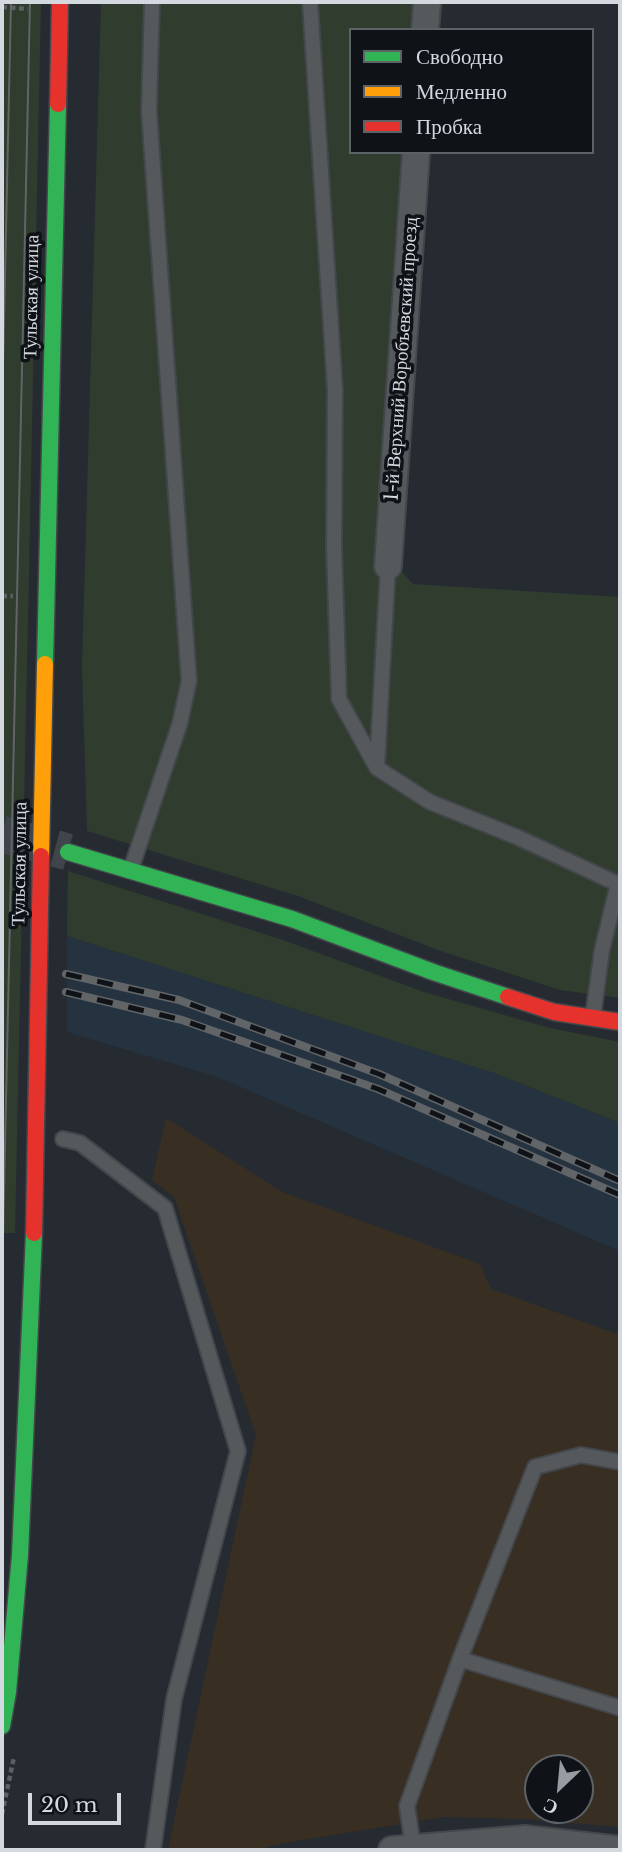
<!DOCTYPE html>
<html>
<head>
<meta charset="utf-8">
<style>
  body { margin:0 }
  #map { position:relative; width:622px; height:1852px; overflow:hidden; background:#262b31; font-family:"Libre Baskerville",serif }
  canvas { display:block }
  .frame { position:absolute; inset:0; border:4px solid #d3d9df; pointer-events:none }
  .legend { position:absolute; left:349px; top:28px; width:245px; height:126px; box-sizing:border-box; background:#0f1317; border:2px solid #5d6267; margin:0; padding:9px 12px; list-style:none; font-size:21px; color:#d3d9df }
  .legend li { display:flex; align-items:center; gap:14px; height:35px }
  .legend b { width:35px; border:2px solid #5d6267 }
  .north { position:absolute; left:524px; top:1754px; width:70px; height:70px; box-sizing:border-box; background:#0f1317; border:2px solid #5d6267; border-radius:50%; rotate:206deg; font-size:19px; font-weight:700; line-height:28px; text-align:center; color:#d3d9df }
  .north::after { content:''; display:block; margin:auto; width:24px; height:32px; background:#969ca2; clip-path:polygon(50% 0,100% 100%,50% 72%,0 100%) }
  .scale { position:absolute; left:28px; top:1793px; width:93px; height:32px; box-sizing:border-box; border:4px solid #d3d9df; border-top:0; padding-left:9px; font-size:21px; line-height:24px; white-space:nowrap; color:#d3d9df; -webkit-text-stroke:5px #0f1317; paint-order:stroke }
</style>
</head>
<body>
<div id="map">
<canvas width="622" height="1852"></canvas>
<div class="frame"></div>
<ul class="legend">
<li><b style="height:9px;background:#30b455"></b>Свободно</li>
<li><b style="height:9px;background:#ff9f0a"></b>Медленно</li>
<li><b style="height:9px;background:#e5322d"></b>Пробка</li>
</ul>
<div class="north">С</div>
<div class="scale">20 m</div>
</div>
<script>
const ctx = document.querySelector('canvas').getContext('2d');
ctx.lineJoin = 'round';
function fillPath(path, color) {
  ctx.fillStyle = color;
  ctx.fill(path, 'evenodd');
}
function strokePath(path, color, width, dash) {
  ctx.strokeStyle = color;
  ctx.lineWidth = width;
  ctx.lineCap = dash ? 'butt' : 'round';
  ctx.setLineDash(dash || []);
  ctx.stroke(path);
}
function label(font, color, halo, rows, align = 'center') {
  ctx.font = font + ' "Libre Baskerville",serif';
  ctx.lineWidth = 7;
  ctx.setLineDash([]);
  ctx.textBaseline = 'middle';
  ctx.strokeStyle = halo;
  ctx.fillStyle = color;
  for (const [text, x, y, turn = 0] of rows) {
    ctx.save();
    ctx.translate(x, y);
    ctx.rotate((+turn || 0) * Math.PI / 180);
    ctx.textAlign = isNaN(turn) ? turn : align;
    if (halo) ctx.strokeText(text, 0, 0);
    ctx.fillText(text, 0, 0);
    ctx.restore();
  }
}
fillPath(new Path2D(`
  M166,1118L282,1192L480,1264L491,1289L620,1335V1827L526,1819L444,1817L284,1843L255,1850H168L256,1435L174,1197L152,1180ZM538,1768H580V1810H538Z`), '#382f22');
fillPath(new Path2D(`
  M67,936L494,1073L620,1123V1251L218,1077L67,1032Z`), '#253340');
fillPath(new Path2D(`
  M3,2H41L15,1233H2Z
  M101,2H443L440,30H351V152H431L400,570L413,584L620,597V998L560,990L438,950L298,896L87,831L82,667Z
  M68,871L283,940L424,992L550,1028L620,1042V1123L494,1073L67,936Z`), '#2f3c2e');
strokePath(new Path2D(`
  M2,834L68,852`), '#40454b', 37, [37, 18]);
const lane = new Path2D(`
  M310,2L335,390L334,547L339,699L377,768L430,802L517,837L618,884L620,882
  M377,767L388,566
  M131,869L180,723L189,681L149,111L152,2
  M593,1016L602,950L618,884
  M63,1139L80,1143L165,1208L238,1451L174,1699L153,1850
  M460,1659L620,1708
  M413,1847L407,1806L460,1659L535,1467L581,1455L620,1462`);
const street = new Path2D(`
  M425,30L427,2
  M388,566L416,152
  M392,1850L525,1839L620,1850`);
const fast = new Path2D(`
  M45,664L58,104
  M68,852L292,919L433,972L508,997
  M2,1726L8,1692L20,1555L34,1233`);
const jam = new Path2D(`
  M58,104L60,2
  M508,997L554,1012L620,1022`);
strokePath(lane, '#43474c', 18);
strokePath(street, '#43474c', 30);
strokePath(fast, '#43474c', 19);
strokePath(jam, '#43474c', 19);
strokePath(new Path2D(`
  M2,7L28,9
  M2,596H13
  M2,1814L14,1757`), '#5c6064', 4.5, [5, 3.5]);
strokePath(lane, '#55595c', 14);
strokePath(street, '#55595c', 26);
strokePath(fast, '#30b455', 16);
strokePath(jam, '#e5322d', 16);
strokePath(new Path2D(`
  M2,413L11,2
  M2,1283L30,2`), '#626568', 2);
const rail = new Path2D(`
  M66,974L179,1000L379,1074L620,1181
  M66,992L182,1020L378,1089L620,1195`);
strokePath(rail, '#626568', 8);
strokePath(rail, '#0f1317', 5, [16]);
const slowBridge = new Path2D(`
  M41,856L45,664`);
const jamBridge = new Path2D(`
  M34,1233L41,856`);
strokePath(slowBridge, '#43474c', 19, []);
strokePath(jamBridge, '#43474c', 19, []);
strokePath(slowBridge, '#ff9f0a', 16);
strokePath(jamBridge, '#e5322d', 16);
label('19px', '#d3d9df', '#0f1317', [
  ["Тульская улица",32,297,-89],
  ["1-й Верхний Воробъевский проезд",402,359,-86],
  ["Тульская улица",20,864,-89]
]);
</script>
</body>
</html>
